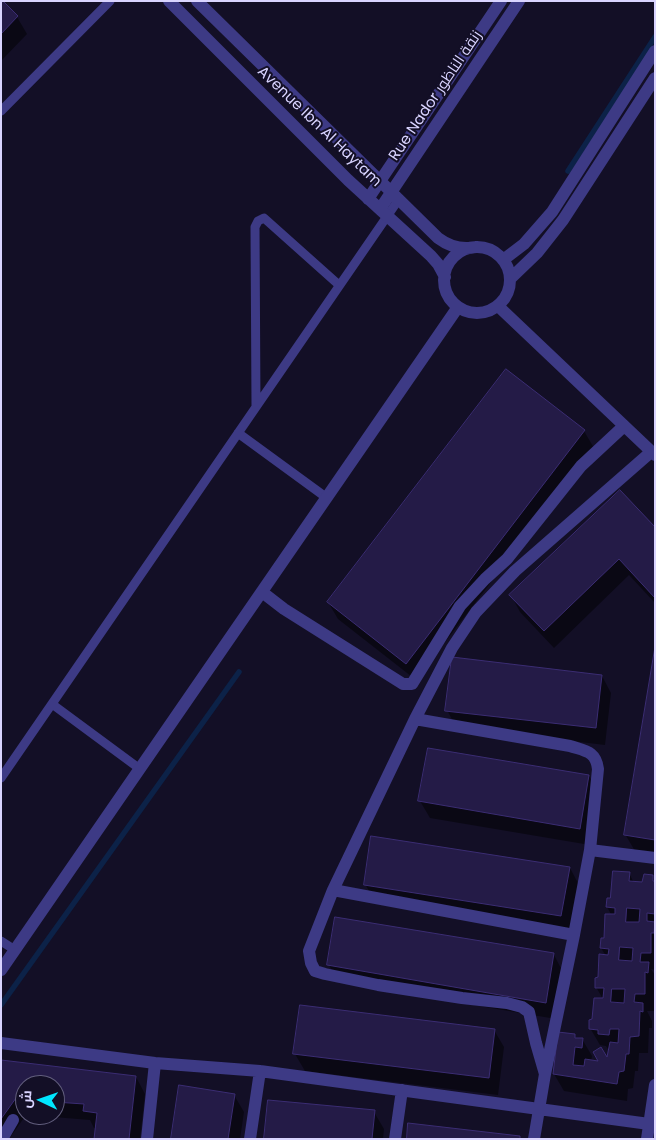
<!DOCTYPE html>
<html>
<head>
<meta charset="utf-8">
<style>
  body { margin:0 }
  #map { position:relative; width:656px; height:1140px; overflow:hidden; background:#130f26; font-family:Poppins,Cairo,sans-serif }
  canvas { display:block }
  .frame { position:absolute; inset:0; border:2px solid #d9d4ff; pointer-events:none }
  .north { position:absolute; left:15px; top:1075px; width:50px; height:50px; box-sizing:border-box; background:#130f26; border:1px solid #625e7d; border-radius:50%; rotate:273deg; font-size:14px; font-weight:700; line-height:20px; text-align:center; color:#d9d4ff }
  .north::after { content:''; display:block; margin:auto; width:18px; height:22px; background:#00e5ff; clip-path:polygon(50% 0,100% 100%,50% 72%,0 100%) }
</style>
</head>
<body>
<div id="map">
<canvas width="656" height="1140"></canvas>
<div class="frame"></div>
<div class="north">ش</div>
</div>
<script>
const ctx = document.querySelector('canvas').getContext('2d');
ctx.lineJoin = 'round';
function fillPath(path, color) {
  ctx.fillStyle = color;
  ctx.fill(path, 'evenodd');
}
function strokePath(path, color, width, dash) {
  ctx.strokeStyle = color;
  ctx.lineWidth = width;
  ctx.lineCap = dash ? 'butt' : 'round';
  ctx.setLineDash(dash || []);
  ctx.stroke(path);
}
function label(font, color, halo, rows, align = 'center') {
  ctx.font = font + ' Poppins,Cairo,sans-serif';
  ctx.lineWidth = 4;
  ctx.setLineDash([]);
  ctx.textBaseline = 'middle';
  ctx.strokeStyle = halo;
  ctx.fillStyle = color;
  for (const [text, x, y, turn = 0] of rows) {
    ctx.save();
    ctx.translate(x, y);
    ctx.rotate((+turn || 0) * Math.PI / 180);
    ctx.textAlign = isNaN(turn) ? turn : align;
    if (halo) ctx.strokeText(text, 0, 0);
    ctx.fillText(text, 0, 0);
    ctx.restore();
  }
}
fillPath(new Path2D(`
  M1,1L17,17L27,34L1,61Z
  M506,371L584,431L594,448L416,680L338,619L328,602Z
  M655,529V603L629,575L554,648L520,612L511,595Z
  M655,654V855L635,851L625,834Z
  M602,676L611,693L605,745L456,727L447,710Z
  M589,776L598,793L590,845L430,818L420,801Z
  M570,868L579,885L571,933L375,901L365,884Z
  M629,873L634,883H643L652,877L655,881V970L651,969L655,975V989L654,1011H647L652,1021V1028H649L648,1053H639L638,1071H635L633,1088L628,1089L627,1101L564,1091L554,1074L574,1035L577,1039H582L592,1056L591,1061L600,1062L608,1060L609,1051L606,1046L600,1045L590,1028L603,999L596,987L606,956L601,948L612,916L607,907Z
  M554,955L563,972L556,1019L338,982L329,965Z
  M494,1030L504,1047L498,1095L305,1071L295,1054Z
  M1,1062L136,1077L145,1094L140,1139H95L96,1128H94L90,1120L29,1115H55V1085H25L26,1115L9,1139H1Z
  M234,1095L244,1112L240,1139H173Z
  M374,1112L384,1129L383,1139H265Z`), '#0007');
strokePath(new Path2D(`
  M568,171L655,37
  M1,1005L239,672`), '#0c2248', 5.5);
const building = new Path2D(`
  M1,1H3L18,16L1,34Z
  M506,369L585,430L406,664L327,602Z
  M620,490L655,527V598L619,559L544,631L509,595Z
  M655,647V840L624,835Z
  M452,657L602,675L596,728L445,711Z
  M428,748L589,775L580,829L418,801Z
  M371,836L570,867L561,916L364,885Z
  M613,871L630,872L629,881L642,882L644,874L653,875V881H655V914L647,913V921L655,922L654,933H651V953H641L640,962H649L648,973L645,972V994H635L634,1002L643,1003V1012L640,1011L639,1036L630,1037L629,1054H626L624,1071L619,1072L617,1084L553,1074L558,1032L575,1034V1038H583L582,1048L575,1047L573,1065L584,1066L585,1059L598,1061L593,1052L601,1047L607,1057L610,1042L618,1043L619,1029H610L609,1035L598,1034V1030L589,1029V1020L592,1019L594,998H603L604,988H595V978L598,977L599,954L608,955L609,949L600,948L601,938H604L605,914H615V908L606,907L607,898H610ZM627,908L640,909L639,922H626ZM620,947L633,948L632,961L619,960ZM612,989H625L624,1003L611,1002Z
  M335,917L554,953L546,1003L327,965Z
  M300,1005L495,1029L489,1078L293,1054Z
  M1,1060L136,1076L129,1139H94L97,1113L83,1111L84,1104L55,1102V1085H25V1099L16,1098L1,1119Z
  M179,1085L235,1094L228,1139H171Z
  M268,1100L375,1110L372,1139H264Z
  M408,1123L520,1136V1139H407Z`);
fillPath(building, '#241b47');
strokePath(building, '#3b2d73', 1);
strokePath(new Path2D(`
  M1,111L110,1
  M256,406L255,227L258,221L264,218L339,285
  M238,433L327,498
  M52,704L140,769
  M1,778L399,199
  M1,941L15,950`), '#3d3a85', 9);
strokePath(new Path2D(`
  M169,1L348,180L431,256L438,264L445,277
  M197,1L438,238C450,247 462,250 476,247
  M368,199L501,1
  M380,209L519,1
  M444 280a33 33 0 1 1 66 0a33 33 0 1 1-66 0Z
  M503,260L524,244L552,212L655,51
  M510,279L537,253L563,220L655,78
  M498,306L655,455
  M262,592L284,609L403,684H412L460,606L485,579L507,559L581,466L624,426
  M415,719L570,746C585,751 596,751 598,769L590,850
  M333,890L574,935L590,850L655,858
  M1,970L458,307
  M1,1043L155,1063L260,1071L649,1124
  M545,1074L536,1043L529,1012L522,1007L507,1003L462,998L378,985L325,974L315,971L311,963L309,951L333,890L415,719L452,648L476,612L515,571L651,452
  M2,1139L13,1120
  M147,1139L155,1063
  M250,1139L260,1071
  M395,1139L402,1090
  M534,1139L545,1074L574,935
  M647,1139L655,1085`), '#3d3a85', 12);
label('15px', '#d9d4ff', '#130f26', [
  ["Rue Nador زنقة الناظور",436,96,-56],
  ["Avenue Ibn Al Haytam",319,127,44]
]);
</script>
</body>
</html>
